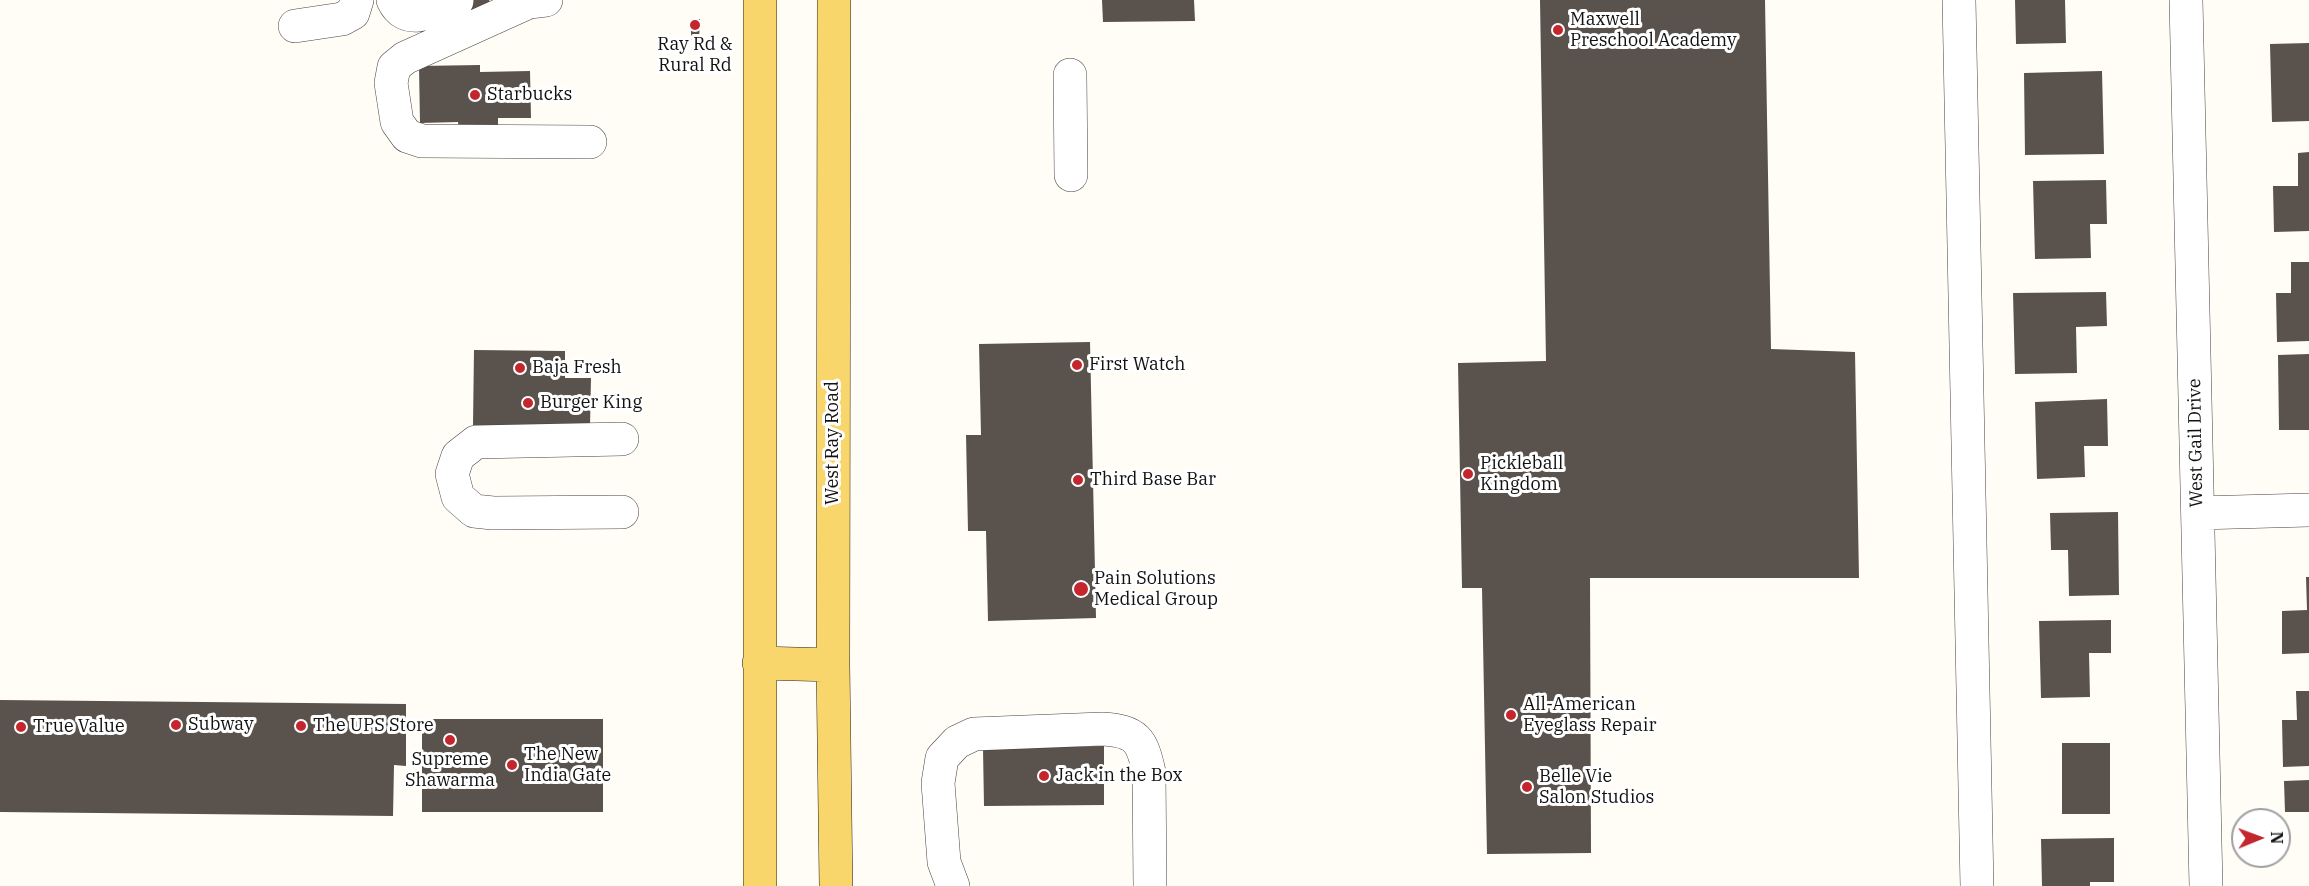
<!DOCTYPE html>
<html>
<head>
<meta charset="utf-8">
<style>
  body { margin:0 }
  #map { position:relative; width:2309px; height:886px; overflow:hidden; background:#fffdf5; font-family:"IBM Plex Serif",serif }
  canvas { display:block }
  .north { position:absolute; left:2231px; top:808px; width:60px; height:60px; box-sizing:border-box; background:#fff; border:2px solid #a0a0a0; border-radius:50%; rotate:89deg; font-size:16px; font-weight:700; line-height:24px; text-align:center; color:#111 }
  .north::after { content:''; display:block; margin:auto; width:21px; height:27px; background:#c4262e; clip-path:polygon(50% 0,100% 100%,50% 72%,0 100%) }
</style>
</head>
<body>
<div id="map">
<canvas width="2309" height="886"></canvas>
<div class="north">N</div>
</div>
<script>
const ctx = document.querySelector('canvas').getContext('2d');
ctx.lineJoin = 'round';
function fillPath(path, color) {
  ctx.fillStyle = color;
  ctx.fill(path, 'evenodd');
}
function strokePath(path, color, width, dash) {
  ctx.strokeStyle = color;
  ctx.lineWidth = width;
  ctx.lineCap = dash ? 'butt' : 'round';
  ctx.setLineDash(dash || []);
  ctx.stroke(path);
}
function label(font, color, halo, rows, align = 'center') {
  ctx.font = font + ' "IBM Plex Serif",serif';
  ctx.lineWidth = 6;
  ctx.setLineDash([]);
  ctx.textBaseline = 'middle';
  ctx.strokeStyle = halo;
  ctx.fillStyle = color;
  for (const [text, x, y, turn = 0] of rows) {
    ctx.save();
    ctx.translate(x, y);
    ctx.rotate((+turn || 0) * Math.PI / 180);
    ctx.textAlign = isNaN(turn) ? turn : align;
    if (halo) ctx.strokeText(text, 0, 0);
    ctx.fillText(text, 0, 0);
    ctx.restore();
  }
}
fillPath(new Path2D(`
  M458,0H489L491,4L464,15Z
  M1102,0H1194L1195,21L1103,22Z
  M1540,0H1765L1771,349L1855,352L1859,578H1590L1591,853L1487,854L1482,588H1462L1458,363L1546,361Z
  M2015,0H2065L2066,43L2016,44Z
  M691,19H700L699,40H691Z
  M2309,43V121L2272,122L2270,44Z
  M480,65V72L530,71L531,118H498V129L459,130L458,122L420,123L419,66Z
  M2102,71L2104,154L2025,155L2024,73Z
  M2309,152V231L2274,232L2273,186H2298V153Z
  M2106,180L2107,224H2090L2091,258L2035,259L2033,181Z
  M2291,262H2309V341L2277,342L2276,293H2291Z
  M2106,292L2107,326L2076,327L2077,373L2015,374L2013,293Z
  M1090,342L1096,618L988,621L986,531H968L966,435H981L979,344Z
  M474,350L565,351V378H591L590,426L473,425Z
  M2309,354V430H2279L2278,355Z
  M2107,399L2108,446H2084L2085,477L2037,479L2035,402Z
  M2118,512L2119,595L2069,596L2068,550H2051L2050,513Z
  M2306,577H2309V653L2282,654V611L2307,610Z
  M2111,620V653H2089L2090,697L2041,698L2039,621Z
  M2296,691H2309V766L2283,767L2282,720H2297Z
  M0,700L406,704V766L394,765L393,816L0,812Z
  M422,719H603V812H422Z
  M2062,743H2110V814H2062Z
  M1104,746V805L984,806L983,748Z
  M2309,780V812H2285L2284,781Z
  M2114,838V882H2090V886H2042L2041,839Z`), '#5a524d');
const minor = new Path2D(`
  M393,0C406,29 438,9 457,1
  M546,0L529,2L405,58L394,67L391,83L397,122L407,136L422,141L590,142
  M1959,0L1977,886
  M2186,0L2206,886
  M295,26L342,19L353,13L357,0
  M1070,75L1071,175
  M622,439L476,442L458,456L452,474L458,497L474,511L493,513L622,512
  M2198,513L2309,510
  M953,886L944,862L938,783L942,758L957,742L974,734L1102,729C1137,731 1142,740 1149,772L1150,886`);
const major = new Path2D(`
  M834,0L833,665L836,886
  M759,663L833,665
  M760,886V0`);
strokePath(minor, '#444', 34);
strokePath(major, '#222', 34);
strokePath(minor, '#fff', 33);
strokePath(major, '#f9d66b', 33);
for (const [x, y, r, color] of [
  [695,25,6,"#c4262e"],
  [1558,30,6,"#c4262e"],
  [475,95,6,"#c4262e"],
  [1077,365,6,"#c4262e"],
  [520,368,6,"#c4262e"],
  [528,403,6,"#c4262e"],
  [1468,474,6,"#c4262e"],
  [1078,480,6,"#c4262e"],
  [1081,589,8,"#c4262e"],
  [1511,715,6,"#c4262e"],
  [176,725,6,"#c4262e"],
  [301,726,6,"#c4262e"],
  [21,727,6,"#c4262e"],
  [450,740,6,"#c4262e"],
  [512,765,6,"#c4262e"],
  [1044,776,6,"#c4262e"],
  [1527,787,6,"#c4262e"]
]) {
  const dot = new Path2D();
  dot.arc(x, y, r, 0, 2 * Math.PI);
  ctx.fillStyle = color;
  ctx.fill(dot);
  strokePath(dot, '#fff', 2);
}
label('18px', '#111', '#fff', [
  ["Maxwell",1570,20],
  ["Preschool Academy",1570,41],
  ["Ray Rd &",695,45,"center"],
  ["Rural Rd",695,66,"center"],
  ["Starbucks",487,95],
  ["First Watch",1089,365],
  ["Baja Fresh",532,368],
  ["Burger King",540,403],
  ["Pickleball",1480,464],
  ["Kingdom",1480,485],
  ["Third Base Bar",1090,480],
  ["Pain Solutions",1094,579],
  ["Medical Group",1094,600],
  ["All-American",1523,705],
  ["Eyeglass Repair",1523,726],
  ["Subway",188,725],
  ["The UPS Store",313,726],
  ["True Value",33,727],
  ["The New",524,755],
  ["India Gate",524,776],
  ["Supreme",450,760,"center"],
  ["Shawarma",450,781,"center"],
  ["Jack in the Box",1056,776],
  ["Belle Vie",1539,777],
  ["Salon Studios",1539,798]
], 'left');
label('18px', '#111', '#fff', [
  ["West Ray Road",833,443,-90],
  ["West Gail Drive",2196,443,-91]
]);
</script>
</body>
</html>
